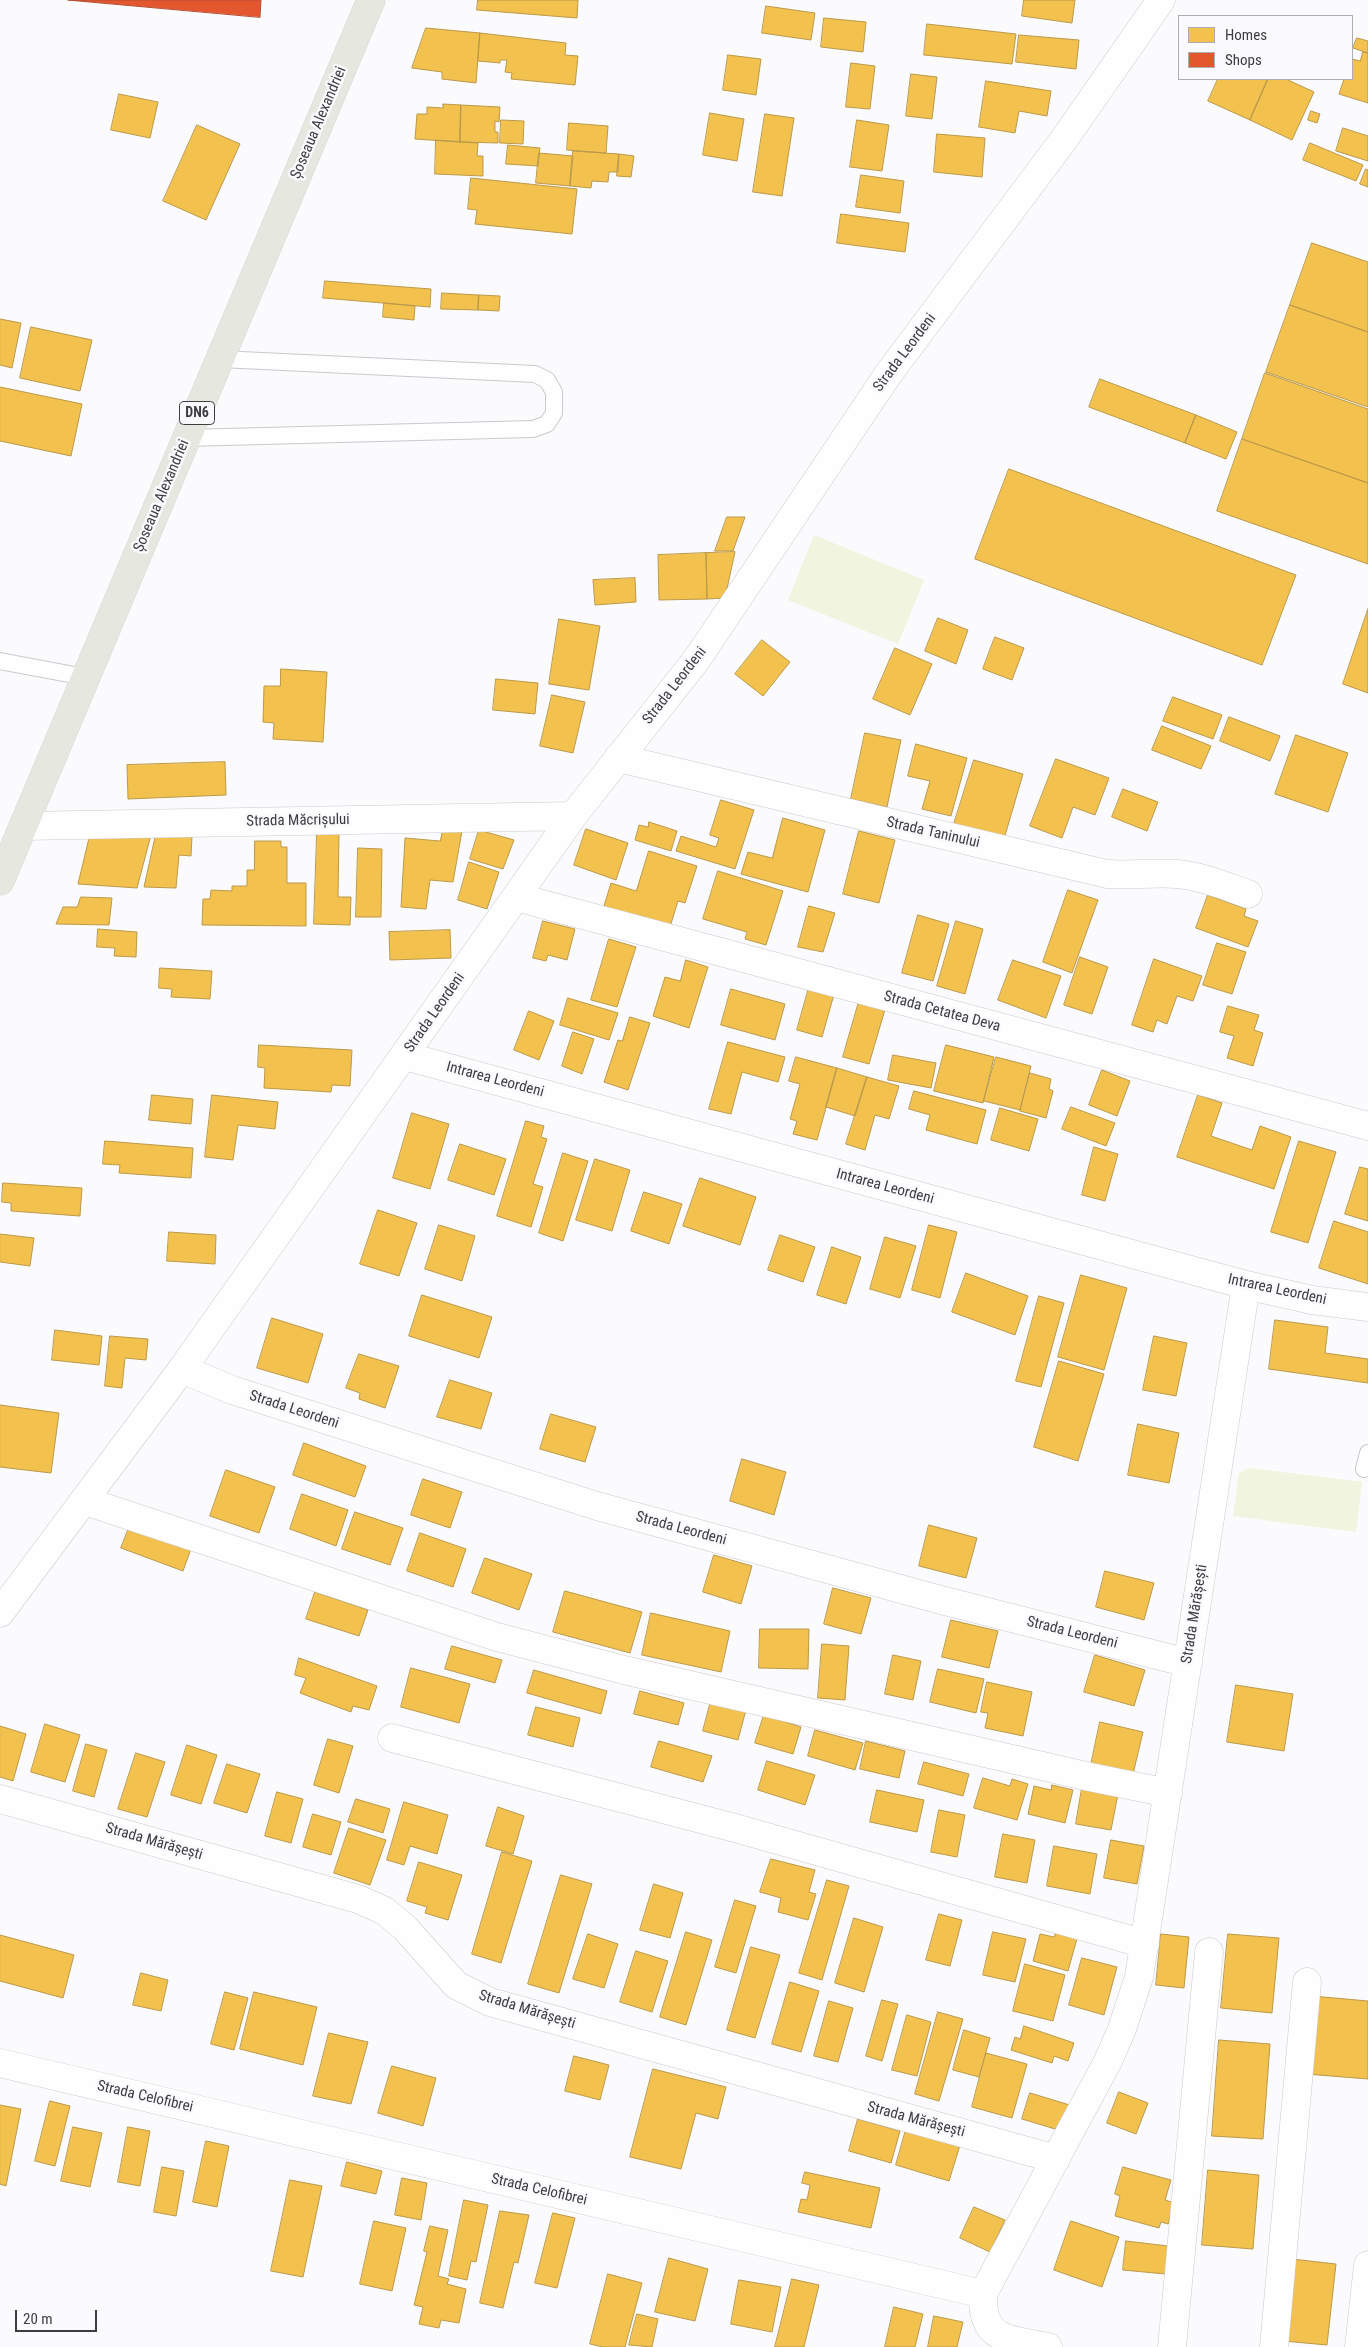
<!DOCTYPE html>
<html>
<head>
<meta charset="utf-8">
<style>
  body { margin:0 }
  #map { position:relative; width:1368px; height:2347px; overflow:hidden; background:#fbfbfd; font-family:"Roboto Condensed",sans-serif }
  canvas { display:block }
  .legend { position:absolute; left:1178px; top:15px; width:175px; height:65px; box-sizing:border-box; background:#fafafe; border:1px solid #aeaeb2; margin:0; padding:6px 9px; list-style:none; font-size:15px; color:#3c3d3f }
  .legend li { display:flex; align-items:center; gap:10px; height:25px }
  .legend b { width:25px; border:1px solid #aeaeb2 }
  .scale { position:absolute; left:15px; top:2310px; width:82px; height:22px; box-sizing:border-box; border:2px solid #3c3d3f; border-top:0; padding-left:6px; font-size:15px; line-height:18px; white-space:nowrap; color:#3c3d3f; -webkit-text-stroke:4px #fafafe; paint-order:stroke }
</style>
</head>
<body>
<div id="map">
<canvas width="1368" height="2347"></canvas>
<ul class="legend">
<li><b style="height:14px;background:#f2c14e"></b>Homes</li>
<li><b style="height:14px;background:#e4572e"></b>Shops</li>
</ul>
<div class="scale">20 m</div>
</div>
<script>
const ctx = document.querySelector('canvas').getContext('2d');
ctx.lineJoin = 'round';
function fillPath(path, color) {
  ctx.fillStyle = color;
  ctx.fill(path, 'evenodd');
}
function strokePath(path, color, width, dash) {
  ctx.strokeStyle = color;
  ctx.lineWidth = width;
  ctx.lineCap = dash ? 'butt' : 'round';
  ctx.setLineDash(dash || []);
  ctx.stroke(path);
}
function label(font, color, halo, rows, align = 'center') {
  ctx.font = font + ' "Roboto Condensed",sans-serif';
  ctx.lineWidth = 5;
  ctx.setLineDash([]);
  ctx.textBaseline = 'middle';
  ctx.strokeStyle = halo;
  ctx.fillStyle = color;
  for (const [text, x, y, turn = 0] of rows) {
    ctx.save();
    ctx.translate(x, y);
    ctx.rotate((+turn || 0) * Math.PI / 180);
    ctx.textAlign = isNaN(turn) ? turn : align;
    if (halo) ctx.strokeText(text, 0, 0);
    ctx.fillText(text, 0, 0);
    ctx.restore();
  }
}
fillPath(new Path2D(`
  M814,535L924,580L898,644L788,600Z
  M1249,1468L1362,1482L1356,1532L1233,1516L1239,1473Z`), '#f1f4de');
const homes = new Path2D(`
  M478,0H578L577,18L477,10Z
  M1024,0H1075L1072,23L1022,16Z
  M766,6L815,13L811,40L762,33Z
  M824,18L866,22L863,52L821,47Z
  M927,24L1016,34L1012,64L924,55Z
  M426,28L480,33L476,83L442,79V72L412,68Z
  M480,33L566,43L565,55L578,56L575,85L511,79L512,73L505,72L507,60H500V63L478,61Z
  M1019,35L1079,40L1076,69L1016,62Z
  M1357,38L1368,41V53L1353,48Z
  M1363,52L1368,53V103L1339,94L1344,79H1352V59L1360,61Z
  M728,55L761,59L756,95L723,90Z
  M851,63L875,66L870,109L846,107Z
  M911,74L937,77L932,119L906,116Z
  M1218,79H1268L1250,120L1208,101Z
  M1268,79H1286L1314,92L1292,140L1250,120Z
  M986,81L1051,91L1047,116L1019,111L1015,133L979,127Z
  M119,94L158,102L150,138L111,130Z
  M443,104L461,105L460,142L415,139L417,114H427V107L443,108Z
  M461,105L500,107L499,122L495,121V132H498V143L460,142Z
  M1311,111L1320,114L1317,123L1308,120Z
  M710,113L744,119L737,161L703,155Z
  M765,114L794,118L782,196L753,192Z
  M501,120L524,121L523,144L500,143Z
  M857,120L889,125L882,171L850,167Z
  M569,123L608,126L606,153L567,150Z
  M197,125L240,144L206,220L163,201Z
  M1343,128L1368,136V161L1336,151Z
  M937,134L985,138L982,177L934,172Z
  M436,140L478,143L477,156H483V176L435,174Z
  M1310,143L1363,165L1356,181L1303,160Z
  M508,145L540,148L538,166L506,164Z
  M573,151L619,154L618,172H609L608,182L592,181L591,188L570,186Z
  M539,153L573,156L570,186L536,183Z
  M619,154L634,156L631,177L617,176Z
  M1366,169L1368,170V187L1360,184Z
  M861,175L904,181L900,213L856,207Z
  M471,178L577,189L572,234L475,224L477,210L468,209Z
  M841,214L909,223L905,252L837,243Z
  M1312,243L1368,262V332L1290,305Z
  M325,281L431,289L430,307L323,298Z
  M442,293L479,295L478,310L441,309Z
  M479,295L500,296L499,311L478,310Z
  M384,303L415,306L414,320L383,317Z
  M1290,305L1368,332V407L1266,372Z
  M0,319L21,323L12,368L0,365Z
  M31,327L92,340L80,391L20,378Z
  M1265,373L1368,409V483L1242,439Z
  M1100,379L1196,415L1185,443L1089,407Z
  M0,387L82,404L71,456L0,441Z
  M1196,415L1237,432L1226,459L1185,443Z
  M1242,439L1368,483V564L1217,511Z
  M1009,469L1296,575L1262,665L975,559Z
  M727,517H745L733,551H715Z
  M735,552L725,598L707,599L706,553Z
  M706,553L707,599L659,600L658,555Z
  M635,578L636,602L595,605L593,580Z
  M1368,609V693L1343,684Z
  M938,618L968,630L956,664L925,651Z
  M559,619L600,626L589,690L549,684Z
  M995,637L1024,648L1012,680L983,669Z
  M762,640L790,662L763,696L735,674Z
  M895,648L932,664L910,715L873,699Z
  M281,669L327,672L323,742L273,739L274,723L263,722L264,686H280Z
  M496,679L538,683L535,714L493,710Z
  M552,695L585,702L573,753L540,746Z
  M1173,697L1222,715L1213,739L1163,721Z
  M1229,717L1280,736L1270,761L1220,741Z
  M1162,726L1211,746L1201,769L1152,750Z
  M865,733L901,740L887,807L851,799Z
  M1296,735L1348,753L1328,812L1275,794Z
  M916,744L967,758L951,816L922,809L930,781L908,776Z
  M1056,759L1109,778L1095,815L1073,807L1062,838L1030,826Z
  M974,760L1023,774L1004,839L954,824Z
  M225,762L226,795L128,799L127,765Z
  M1123,789L1158,802L1147,831L1112,817Z
  M721,800L754,810L735,869L676,851L681,836L716,847L719,838L710,835Z
  M783,818L825,830L808,892L741,874L748,852L772,858Z
  M649,822L677,831L671,851L635,840L639,825L648,827Z
  M586,829L628,843L616,880L574,865Z
  M443,830L462,831L453,882L430,880L426,909L401,907L405,838L440,841Z
  M479,830L514,840L503,869L470,859Z
  M859,831L895,840L879,903L843,894Z
  M317,834H339L338,897H351L350,925L314,924Z
  M151,835L137,888L78,884L89,838Z
  M192,836L191,856L179,855L176,888L144,887L155,837Z
  M255,841H281V847H287V883H306V926L202,925L203,899H210L211,890L232,891V886H247V870H254Z
  M358,848L382,849L381,917H356Z
  M649,851L697,866L685,903L678,901L670,927L604,906L611,883L636,891Z
  M469,862L499,872L487,909L458,900Z
  M718,871L783,891L766,945L745,939L747,932L703,919Z
  M1068,890L1098,900L1072,973L1043,962Z
  M1208,895L1246,909L1244,916L1258,921L1248,947L1196,928Z
  M81,897L112,898L109,925L56,924L63,907H77Z
  M809,906L835,913L823,952L798,947Z
  M918,915L949,924L933,981L902,973Z
  M543,921L575,929L567,960L548,955L546,961L533,958Z
  M956,921L983,929L965,994L937,986Z
  M98,929L137,932L136,957L114,956L115,948L97,947Z
  M450,930L451,958L390,960L389,932Z
  M609,939L636,947L617,1007L591,1000Z
  M1217,943L1246,952L1232,994L1203,985Z
  M1080,957L1108,967L1092,1014L1064,1005Z
  M1154,959L1202,976L1193,1001L1177,996L1167,1024L1157,1020L1153,1032L1132,1025Z
  M686,960L708,967L689,1028L653,1016L665,977L680,981Z
  M1013,960L1061,976L1046,1018L998,1000Z
  M160,968L212,971L210,999L171,997L172,989L159,988Z
  M810,984L835,991L822,1037L797,1030Z
  M731,989L785,1004L775,1040L721,1025Z
  M568,998L618,1013L609,1040L560,1025Z
  M860,998L886,1006L869,1064L843,1057Z
  M1228,1006L1259,1015L1254,1030L1263,1033L1253,1066L1227,1058L1234,1036L1220,1032Z
  M529,1011L554,1021L539,1060L514,1050Z
  M630,1017L650,1023L628,1090L604,1082L618,1040L622,1041Z
  M573,1032L594,1039L582,1074L562,1066Z
  M728,1042L785,1057L778,1082L742,1072L731,1114L709,1109Z
  M259,1045L352,1050L350,1086L332,1085L331,1092L264,1088L265,1068L258,1067Z
  M946,1045L994,1057L983,1103L934,1091Z
  M893,1055L936,1063L931,1088L888,1080Z
  M796,1057L837,1068L817,1140L793,1134L797,1121L790,1119L800,1084L789,1081Z
  M996,1057L1031,1066L1020,1110L984,1101Z
  M837,1068L867,1077L855,1116L826,1107Z
  M1102,1070L1130,1081L1117,1116L1089,1105Z
  M1030,1073L1051,1079L1049,1089L1053,1091L1046,1118L1020,1111Z
  M867,1077L899,1086L889,1119L875,1115L865,1150L846,1144Z
  M914,1091L986,1110L977,1144L926,1130L930,1115L909,1109Z
  M152,1095L193,1099L191,1124L149,1120Z
  M212,1095L278,1102L275,1129L238,1125L233,1160L205,1157Z
  M1198,1095L1222,1103L1211,1136L1252,1150L1260,1126L1291,1137L1274,1189L1177,1157Z
  M1071,1107L1115,1123L1106,1146L1062,1129Z
  M1000,1108L1038,1119L1029,1151L991,1140Z
  M412,1113L449,1124L430,1189L393,1178Z
  M526,1121L544,1126L541,1137L547,1139L533,1184L543,1187L531,1227L497,1216Z
  M105,1141L193,1148L191,1178L119,1173L120,1165L103,1164Z
  M1299,1141L1336,1152L1308,1243L1271,1232Z
  M460,1144L506,1159L494,1195L448,1180Z
  M1094,1147L1118,1154L1105,1201L1082,1195Z
  M563,1153L588,1161L563,1241L539,1233Z
  M595,1159L630,1170L612,1231L576,1220Z
  M1360,1167L1368,1169V1221L1345,1214Z
  M700,1178L756,1197L740,1245L683,1226Z
  M3,1183L82,1188L80,1216L11,1211V1203L2,1202Z
  M644,1192L682,1204L669,1244L631,1231Z
  M378,1210L417,1223L399,1276L360,1264Z
  M1334,1221L1368,1232V1284L1319,1268Z
  M439,1225L475,1236L462,1281L425,1269Z
  M929,1225L957,1232L940,1298L912,1290Z
  M169,1232L216,1235L215,1264L167,1261Z
  M0,1234L34,1238L30,1266L0,1262Z
  M780,1235L815,1247L803,1282L768,1270Z
  M885,1237L916,1246L900,1298L870,1289Z
  M832,1247L861,1257L846,1304L817,1295Z
  M966,1273L1028,1296L1015,1335L952,1312Z
  M1081,1275L1127,1288L1104,1370L1058,1357Z
  M422,1295L492,1317L479,1358L409,1336Z
  M1039,1296L1064,1303L1041,1387L1016,1381Z
  M272,1318L323,1334L308,1383L257,1368Z
  M1275,1320L1328,1327L1325,1353L1368,1359V1383L1269,1369Z
  M55,1330L102,1336L99,1365L52,1360Z
  M110,1336L148,1339L146,1360L125,1358L122,1388L105,1386Z
  M1154,1336L1187,1343L1176,1396L1143,1390Z
  M359,1354L399,1366L385,1408L359,1399L360,1393L346,1388Z
  M1059,1361L1104,1374L1078,1461L1034,1447Z
  M450,1380L492,1393L481,1429L437,1417Z
  M0,1405L59,1413L51,1473L0,1467Z
  M551,1414L596,1427L585,1462L540,1449Z
  M1138,1424L1179,1433L1169,1483L1128,1475Z
  M304,1443L366,1466L355,1497L293,1475Z
  M742,1459L786,1472L774,1515L730,1501Z
  M226,1470L275,1487L259,1533L210,1516Z
  M423,1479L462,1492L450,1528L411,1515Z
  M302,1494L348,1510L336,1546L290,1529Z
  M355,1512L403,1528L390,1565L342,1549Z
  M131,1523L192,1546L183,1571L121,1548Z
  M929,1525L977,1538L966,1578L919,1566Z
  M420,1533L466,1549L453,1587L407,1571Z
  M714,1555L752,1566L741,1604L703,1592Z
  M485,1558L532,1574L519,1610L472,1593Z
  M1105,1571L1154,1583L1144,1620L1096,1607Z
  M833,1588L871,1598L861,1634L824,1624Z
  M565,1591L642,1612L630,1653L553,1632Z
  M315,1592L368,1610L359,1636L306,1619Z
  M651,1613L730,1631L721,1672L642,1655Z
  M951,1620L998,1631L989,1668L942,1657Z
  M760,1629H809L808,1669L759,1668Z
  M822,1644L849,1646L845,1700L818,1698Z
  M452,1646L502,1660L495,1683L445,1669Z
  M893,1655L921,1661L913,1700L885,1694Z
  M1095,1655L1145,1670L1134,1706L1084,1692Z
  M299,1658L377,1686L369,1710L353,1706L351,1712L300,1693L306,1678L295,1675Z
  M411,1668L470,1684L459,1723L401,1707Z
  M938,1669L984,1679L976,1713L930,1702Z
  M534,1670L607,1691L601,1714L527,1693Z
  M987,1682L1032,1692L1023,1736L985,1728L988,1713L981,1712Z
  M1236,1685L1293,1694L1284,1751L1227,1742Z
  M640,1691L684,1703L678,1725L634,1714Z
  M712,1697L747,1706L738,1740L703,1731Z
  M536,1707L580,1718L573,1747L528,1735Z
  M764,1715L801,1727L793,1754L755,1743Z
  M1100,1722L1143,1732L1133,1774L1091,1765Z
  M45,1724L80,1735L65,1782L31,1772Z
  M0,1726L26,1734L13,1781L0,1777Z
  M815,1730L863,1743L855,1770L808,1756Z
  M328,1739L353,1746L339,1793L314,1785Z
  M659,1741L712,1756L703,1782L651,1767Z
  M866,1741L905,1751L899,1778L860,1769Z
  M86,1744L107,1750L94,1797L73,1791Z
  M187,1745L217,1755L201,1804L171,1795Z
  M136,1753L165,1762L147,1817L118,1809Z
  M767,1761L815,1775L805,1805L758,1790Z
  M924,1762L969,1774L963,1796L918,1784Z
  M227,1764L260,1774L247,1813L214,1803Z
  M983,1778L1010,1786L1012,1779L1028,1784L1017,1820L974,1808Z
  M1052,1785L1073,1790L1065,1823L1028,1814L1034,1786L1051,1790Z
  M1082,1788L1118,1794L1111,1830L1076,1824Z
  M877,1790L924,1800L917,1832L870,1822Z
  M277,1792L303,1799L291,1843L265,1836Z
  M356,1799L390,1809L383,1833L348,1822Z
  M404,1802L448,1815L437,1854L410,1846L404,1865L387,1860Z
  M498,1807L524,1816L513,1854L486,1846Z
  M939,1810L965,1815L957,1857L931,1852Z
  M313,1814L341,1822L331,1855L303,1847Z
  M349,1828L386,1840L370,1885L334,1873Z
  M1003,1834L1035,1840L1027,1883L995,1877Z
  M1111,1840L1144,1846L1137,1884L1104,1878Z
  M1054,1846L1097,1854L1090,1894L1047,1886Z
  M502,1852L532,1861L501,1963L472,1954Z
  M771,1859L815,1870L809,1892L816,1894L808,1920L778,1912L781,1898L760,1892Z
  M419,1862L462,1875L448,1920L425,1913L427,1907L407,1901Z
  M561,1875L592,1884L559,1993L528,1984Z
  M827,1880L849,1886L822,1980L799,1973Z
  M654,1884L683,1893L670,1938L640,1930Z
  M735,1900L756,1906L736,1973L715,1967Z
  M939,1914L962,1920L950,1966L926,1960Z
  M854,1918L883,1927L864,1992L835,1983Z
  M1057,1929L1078,1935L1068,1971L1033,1961L1040,1934L1054,1937Z
  M686,1932L712,1940L686,2025L660,2017Z
  M993,1932L1026,1939L1015,1982L983,1975Z
  M588,1934L618,1944L604,1988L573,1979Z
  M1161,1934L1189,1937L1184,1988L1156,1985Z
  M1228,1934L1279,1938L1272,2013L1221,2008Z
  M0,1935L74,1955L63,1998L0,1981Z
  M751,1947L780,1955L755,2038L727,2030Z
  M636,1951L668,1961L652,2012L620,2002Z
  M1082,1958L1117,1967L1104,2015L1069,2005Z
  M1025,1964L1065,1975L1053,2021L1013,2011Z
  M141,1973L168,1980L161,2011L133,2005Z
  M790,1982L819,1991L801,2052L772,2044Z
  M225,1992L248,1998L234,2050L211,2044Z
  M254,1992L317,2007L303,2065L240,2049Z
  M1312,1996L1368,2001V2079L1306,2074Z
  M882,2000L898,2004L882,2061L866,2056Z
  M829,2001L853,2008L838,2062L814,2056Z
  M938,2012L963,2019L939,2101L915,2094Z
  M907,2015L931,2022L917,2076L892,2070Z
  M1024,2026L1074,2043L1068,2061L1054,2056L1052,2063L1011,2050L1015,2037L1020,2039Z
  M964,2030L990,2038L979,2077L953,2070Z
  M329,2033L368,2042L351,2104L313,2096Z
  M1219,2040L1270,2044L1263,2139L1212,2136Z
  M986,2053L1027,2064L1012,2118L972,2107Z
  M574,2056L609,2065L600,2100L565,2091Z
  M392,2066L436,2078L423,2126L378,2113Z
  M653,2069L726,2087L718,2119L696,2113L681,2169L630,2157Z
  M1119,2092L1148,2103L1136,2134L1107,2123Z
  M1030,2093L1073,2106L1065,2132L1022,2119Z
  M50,2101L70,2106L55,2166L35,2161Z
  M0,2105L21,2109L6,2186L0,2184Z
  M858,2119L900,2131L891,2163L849,2151Z
  M907,2126L961,2142L949,2181L896,2165Z
  M73,2127L102,2133L90,2187L61,2181Z
  M128,2127L150,2131L140,2186L118,2182Z
  M206,2141L229,2146L217,2207L193,2202Z
  M347,2162L382,2171L376,2194L341,2186Z
  M162,2167L184,2171L176,2216L154,2212Z
  M1123,2167L1171,2180L1165,2200L1174,2203L1168,2224L1161,2222L1159,2228L1115,2216L1120,2196L1115,2194Z
  M1208,2170L1259,2175L1253,2249L1202,2245Z
  M805,2172L880,2188L871,2228L798,2212L801,2199L807,2200L810,2185L802,2183Z
  M402,2178L427,2183L421,2220L395,2215Z
  M290,2180L322,2186L303,2277L271,2271Z
  M464,2200L488,2205L476,2262L471,2261L467,2280L449,2276Z
  M974,2207L1005,2220L990,2252L960,2238Z
  M500,2211L529,2215L518,2263L514,2262L503,2308L480,2303Z
  M553,2213L575,2218L557,2288L535,2283Z
  M374,2221L406,2228L392,2291L360,2284Z
  M1071,2221L1119,2237L1102,2287L1054,2270Z
  M430,2226L448,2230L438,2276L449,2279L447,2284L466,2289L459,2323L441,2320L439,2328L419,2324L423,2307L414,2305L427,2252L424,2251Z
  M1126,2241L1168,2246L1165,2274L1123,2270Z
  M669,2258L708,2269L695,2321L655,2312Z
  M1292,2259L1336,2264L1327,2345L1283,2341Z
  M608,2274L642,2283L625,2347H603L590,2344Z
  M792,2279L819,2285L804,2347H775Z
  M739,2280L781,2287L772,2332L731,2324Z
  M894,2307L923,2314L915,2347H885Z
  M637,2314L658,2319L652,2347L629,2345Z
  M934,2316L963,2322L957,2347H928Z`);
fillPath(homes, '#f2c14e');
strokePath(homes, '#bb994a', 1);
const shops = new Path2D(`
  M68,0H261L260,17Z`);
fillPath(shops, '#e4572e');
strokePath(shops, '#b24f33', 1);
const service = new Path2D(`
  M186,438L533,429L547,424L554,413V392L547,380L535,374L220,359
  M0,661L85,677
  M1364,1469L1368,1453`);
const minor = new Path2D(`
  M618,758L1107,874C1130,876 1153,872 1177,874C1201,876 1225,886 1248,894
  M23,826L573,816
  M516,897L1368,1126
  M405,1056L1246,1285L1312,1300L1368,1307
  M182,1369L232,1390L597,1506L941,1600L1188,1663
  M85,1501L497,1637L624,1670L1090,1777L1168,1793
  M0,1613L182,1369L573,816L697,659L889,373L1065,138L1161,0
  M392,1738L735,1828L1145,1944
  M0,1799L358,1899L385,1911L405,1928L456,1985L490,2002L1056,2159
  M0,2063L983,2294
  M1048,2347C1010,2339 981,2342 983,2294L1108,2061L1122,2029L1139,1977L1246,1285
  M1172,2347L1209,1952
  M1274,2347L1307,1982
  M1359,2347L1368,2265`);
const primary = new Path2D(`
  M0,881L371,0`);
strokePath(service, '#cacacc', 18);
strokePath(minor, '#cacacc', 29);
strokePath(primary, '#d6d7d8', 29);
strokePath(service, '#fefeff', 16);
strokePath(minor, '#fefeff', 28);
strokePath(primary, '#e6e7df', 28);
for (const [x, y, w] of [
  [197,413,35]
]) {
  const box = new Path2D();
  box.roundRect(x - w / 2, y - 11.5, w, 23, 4);
  ctx.fillStyle = '#fafafe';
  ctx.fill(box);
  strokePath(box, '#3c3d3f', 1);
}
label('bold 14px', '#3c3d3f', null, [
  ["DN6",197,413]
]);
label('15px', '#3c3d3f', '#fafafe', [
  ["Șoseaua Alexandriei",319,123,-67],
  ["Strada Leordeni",905,353,-53],
  ["Șoseaua Alexandriei",162,496,-67],
  ["Strada Leordeni",675,686,-52],
  ["Strada Măcrișului",298,821,-1],
  ["Strada Taninului",933,833,13],
  ["Strada Cetatea Deva",942,1012,15],
  ["Strada Leordeni",435,1013,-55],
  ["Intrarea Leordeni",495,1080,15],
  ["Intrarea Leordeni",885,1187,15],
  ["Intrarea Leordeni",1277,1290,12],
  ["Strada Leordeni",294,1410,18],
  ["Strada Leordeni",681,1529,15],
  ["Strada Mărășești",1195,1614,-81],
  ["Strada Leordeni",1072,1633,14],
  ["Strada Mărășești",154,1842,16],
  ["Strada Mărășești",527,2010,17],
  ["Strada Celofibrei",145,2097,13],
  ["Strada Mărășești",916,2120,15],
  ["Strada Celofibrei",539,2190,13]
]);
</script>
</body>
</html>
